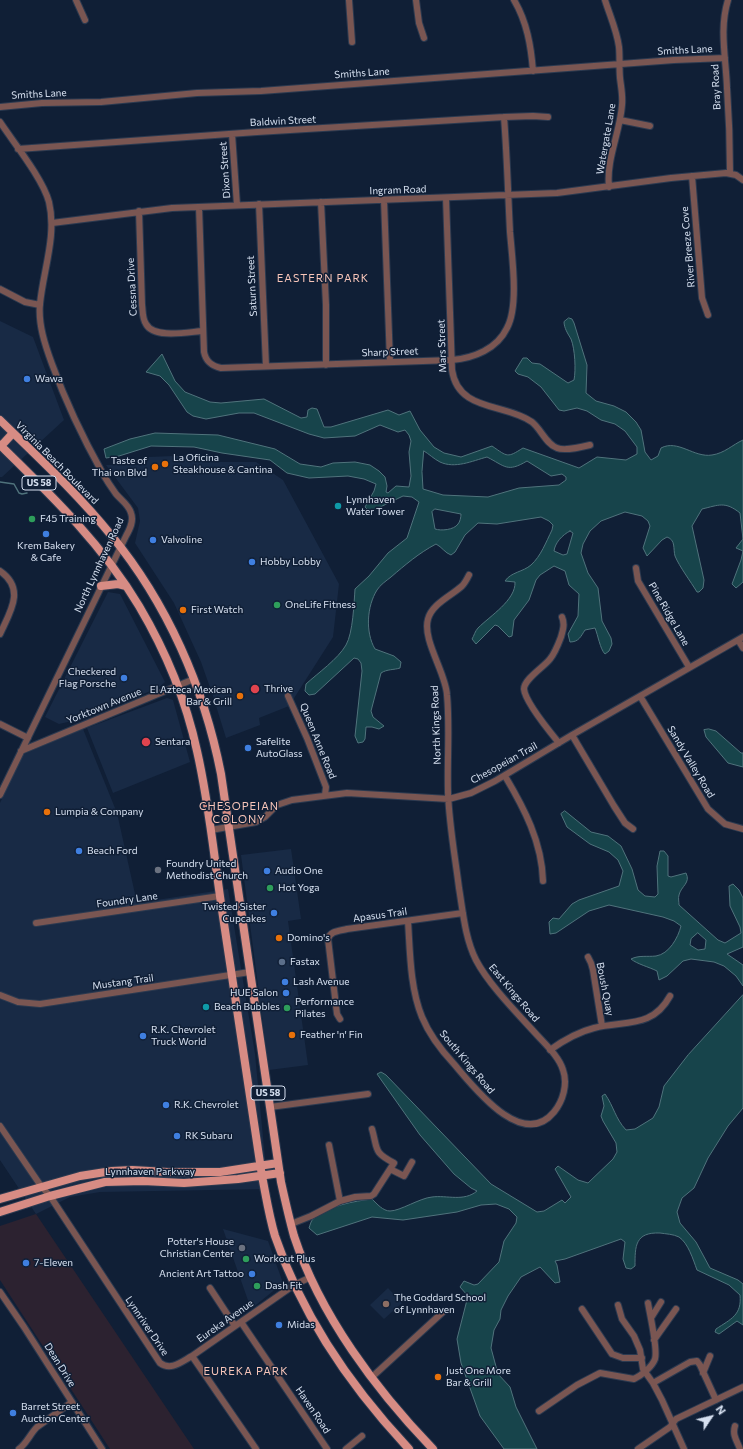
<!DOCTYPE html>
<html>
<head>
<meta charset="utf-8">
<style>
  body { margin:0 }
  #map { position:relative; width:743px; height:1449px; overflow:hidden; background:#101f36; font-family:Commissioner,sans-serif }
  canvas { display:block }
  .north { position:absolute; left:691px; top:1397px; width:40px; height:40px; -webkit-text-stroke:3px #101f36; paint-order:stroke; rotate:55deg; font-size:11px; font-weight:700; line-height:16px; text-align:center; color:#d6e0f0 }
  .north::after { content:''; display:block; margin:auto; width:14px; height:18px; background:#d6e0f0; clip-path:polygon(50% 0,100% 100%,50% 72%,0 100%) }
</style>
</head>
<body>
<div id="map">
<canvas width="743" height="1449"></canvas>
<div class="north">N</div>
</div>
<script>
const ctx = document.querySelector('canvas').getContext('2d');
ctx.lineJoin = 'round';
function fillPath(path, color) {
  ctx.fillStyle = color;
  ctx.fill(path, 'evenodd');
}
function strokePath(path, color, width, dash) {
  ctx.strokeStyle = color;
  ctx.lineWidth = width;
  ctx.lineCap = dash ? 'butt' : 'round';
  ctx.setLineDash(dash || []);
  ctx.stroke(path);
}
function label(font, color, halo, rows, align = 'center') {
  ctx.font = font + ' Commissioner,sans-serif';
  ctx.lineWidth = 3;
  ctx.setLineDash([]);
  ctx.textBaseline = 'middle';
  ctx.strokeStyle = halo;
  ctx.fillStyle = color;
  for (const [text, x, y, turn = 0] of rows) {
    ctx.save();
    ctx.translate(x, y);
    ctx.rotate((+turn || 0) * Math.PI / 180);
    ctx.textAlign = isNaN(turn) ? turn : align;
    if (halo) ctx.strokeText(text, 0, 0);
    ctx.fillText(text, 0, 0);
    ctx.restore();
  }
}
fillPath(new Path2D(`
  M0,321L33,337L64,420L2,477H0Z
  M197,455L205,462H256L283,480L339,584L333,637L289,706L259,718L260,725L226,738L213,696L201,662L174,603L135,543L140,521L138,508L106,465H146L149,457Z
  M108,592L120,594L165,682L158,688L81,719L59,724L45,717Z
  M167,698L173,700L190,762L113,793L87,728Z
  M83,729L117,813L137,903L228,889L255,1054L268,1189L100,1192L70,1197L36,1214L0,1160V803L22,755Z
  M291,849L301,919L288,921L308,1065L269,1070L241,855Z
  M223,1229L268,1241L283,1283L251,1309Z
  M388,1288L402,1303L384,1319L370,1305Z`), '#182a45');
fillPath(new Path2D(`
  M36,1214L194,1449H110L0,1280V1226Z`), '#2c2230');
const water = new Path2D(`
  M569,318L572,319L574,323L587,365L586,393L596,401L614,406L626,412L636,422L641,430L645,452L651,460L658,456L661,448C678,439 694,458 712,455C725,453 732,445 743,440V582L736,588L732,584L741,560L743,551L736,548L743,539L740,513C725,501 719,505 702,509L692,526L704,580L703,588L699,592H697C691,582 679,566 675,556C673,549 676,540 667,537L662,540L647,556L643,548L650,526L648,521L642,516L625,512L601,521L590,531L583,544L581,553L588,573L598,588L602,621L611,638L612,644L609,651L605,654C600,649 598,635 595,628L585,630C581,636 579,642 570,642L568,634L578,616L579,594L569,585L565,571L554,566L540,575L536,580L529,600L514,620L512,636L509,637L498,626L495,625L476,644L472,639C474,636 475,631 478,628C490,616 516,600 515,582L505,581C511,572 523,572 531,565C541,556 546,542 552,530L553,525L549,521L541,517L497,524L478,523L465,535L455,552L451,555C445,553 442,547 436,544C419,553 405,565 391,577C386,581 380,585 377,590C367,606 365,632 375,649L394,656L401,662L400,668C394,670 387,669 381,673L371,711L373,717L384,726L379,729L372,727H366L365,739L363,742L358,743L355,736L362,671L361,663L358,659L354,658L315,694L309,695L305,691L306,684C318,673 338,659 346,645C353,633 354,603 355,589L369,576L388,553L407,538L419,502L412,497L403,496L370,512L365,507L374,491L376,484L364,479L348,476L309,478L287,473L270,460L222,453L194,447L151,446L119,456L106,458L104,449L130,439L155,433L218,435L275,449L300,464L321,467L333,463L355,462L370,465L379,471L385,477L387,486L386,492L388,493L396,486L409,487L411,476L409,452L411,441L409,435L405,430L398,432L380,425L355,436L324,438L309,434L254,413H239L206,419L193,416L187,412L169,385L160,376L146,372L162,354L175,381L185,392L210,402L221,403L264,399L301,418L307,417L308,410L312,408L317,409L324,427H331L388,410L399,415L410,411L420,430L434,447L444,453L461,457L492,446C508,457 507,458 523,448L579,468L597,457L626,460L637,454V447L625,431L615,424L601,420L587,411L577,408L564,411L559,410L541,387L528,377L518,374L515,371L523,358H527L532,363L540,364L568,383L574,380C576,370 575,349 571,339C568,334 564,328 564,322ZM424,451C429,454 434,459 440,462C455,469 472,461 487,457C505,466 507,473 527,461L551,476L562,474L566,477V480L559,485L519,488L488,497L443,495L423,489L422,472ZM435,509L461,514C461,517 460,522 458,524C454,530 441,531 435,529L432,512ZM570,531L573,533L567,554L563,555L554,551C555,543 562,535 570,531Z
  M709,729L716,731L741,753H743V767L728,763L706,737L704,730Z
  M565,811L591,832L608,836L621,846L632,869L638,890L645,896L655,897L658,894L657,866L660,851H664L668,856V876L671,877L686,873C691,883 681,886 679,895C678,898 679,902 679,905L718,940L725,943L741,933L740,927L730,906L729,886L733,884L739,890L743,898V947L727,954L743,965V986L736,976L724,966L714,962L691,959L683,961L667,976L659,980L657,971C649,967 637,964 631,959C639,955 647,957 656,956C669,954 678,938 681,926L674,921L663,917L609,905L589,911L556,933L550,934L549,922L553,918L559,919L572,904L579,900L619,886L623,871L618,860L609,852L590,844L567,827L561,814ZM698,933L706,940L705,949L698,950L690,945L691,939Z
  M743,995V1108L728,1126L708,1158L694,1188L682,1198L677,1212L680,1223L696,1242L710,1268L738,1280L743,1284V1325L737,1321L719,1334L715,1332L716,1329C731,1319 742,1315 740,1295L729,1285L697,1270C693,1259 688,1243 679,1237C673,1234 666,1234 660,1233C635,1232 635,1246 635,1266L631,1269L626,1268L623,1259L625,1242L621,1239L565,1259L555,1261L557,1265L560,1282L555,1283L540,1267L521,1277L508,1296L501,1310L500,1319L494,1330L491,1348L498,1374L510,1387L516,1407L537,1449H504L480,1416L461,1363L457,1339L468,1296L460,1287L464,1281L474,1285L478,1284L499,1262L504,1241L516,1223L517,1217L509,1209L496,1204L481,1205L457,1212L403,1220L372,1217L317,1235L309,1228C310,1225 311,1221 313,1219C326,1206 355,1201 372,1199C377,1204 383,1211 390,1211C400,1211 420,1198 432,1197C447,1195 464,1202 477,1191L471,1188L454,1174L420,1135L377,1074L381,1072L386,1075L491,1184L537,1212L544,1211L562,1200L565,1203L571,1197L555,1169L558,1166L578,1180L588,1183L613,1159L617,1152L616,1143L603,1121L601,1116L604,1106L602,1096L605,1094C614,1107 615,1118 626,1130L635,1129L653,1118L659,1107L664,1086L688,1055Z`);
fillPath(water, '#17444b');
strokePath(water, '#50737c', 1);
strokePath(new Path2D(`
  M0,482L14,484L19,493L22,494L27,493`), '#50737c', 1.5);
const minor = new Path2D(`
  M76,0L85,20
  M349,0L352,42
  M416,0L419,23L424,38
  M514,0C527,22 531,46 533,71
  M605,0C610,16 617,31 619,47C620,57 619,68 620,78C621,87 623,96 622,105C620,133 606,159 609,187
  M728,0C719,29 726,58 727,88C729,116 730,145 730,173
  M0,107L42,103L101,102L197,93L261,91L674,60L725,58
  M620,120L650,126
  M0,122C14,143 43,179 49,202C57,236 43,271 40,304C38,324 45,345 52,364C65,400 84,440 103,474C107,481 111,487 116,494C121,500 129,505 131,513C134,521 130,529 126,536L0,795
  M232,134L237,205
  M18,149L257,132L504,117L533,116L548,117
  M692,176L702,298L708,315
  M446,198L452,370C458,412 505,403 532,422C541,429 546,444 557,448C564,451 582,447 590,445
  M384,200L390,362
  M321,202L326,305V365
  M259,204L266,366
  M199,207L204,352C206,362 212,366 221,368L452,360C474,358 497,349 507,328C519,306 512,257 510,232C508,194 507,155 504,117
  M139,211L142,305C143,311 142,318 146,324C154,339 188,332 203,331
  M52,223L172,208L557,193L671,178L726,173L736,175L743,180
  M0,289L25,302L40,305
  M636,568L638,581L689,667
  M0,571C26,589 10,612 0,634
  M738,640L743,648
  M288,696L307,738L326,787L325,795
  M640,696L708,809L725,824L743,829
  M0,724L28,738
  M572,735L614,806L625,823L633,829
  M559,743C550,732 525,702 524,689C524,679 544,667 550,659C555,653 558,645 561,637C563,630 565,624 562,617
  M21,751L194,679
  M505,776C524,808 542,842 543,881
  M211,830L256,822L265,817L277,805L292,800L347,793L449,799L471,793L495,781L572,735L743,637
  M408,921C410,951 410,988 422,1017C429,1034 441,1050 454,1064C473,1086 522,1151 554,1112C563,1101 568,1084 563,1070C559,1057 547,1046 537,1035C518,1014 489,985 476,960C465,938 463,912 459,888C455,856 449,824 448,792C447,760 450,727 447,695C446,673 422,640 428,619C432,604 451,596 462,586C465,583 467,579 469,575
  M36,923L220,896
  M588,957L591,963L593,970L602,1026
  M0,995L18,1002L40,1004L250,972
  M340,1019L337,1014L328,939C330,931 339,931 347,929L463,913
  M550,1050C564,1040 578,1032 594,1028C625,1020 652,1029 670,996
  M270,1107L368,1094
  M0,1126L41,1186L50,1196L160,1363C171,1371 181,1362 192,1356L256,1449
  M329,1145L340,1201
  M390,1169L404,1176L412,1162
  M291,1224L311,1216L340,1201L355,1197L371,1196L374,1194L394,1163C373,1152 378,1150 372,1129
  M210,1288L235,1326
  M0,1292L24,1327L102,1449
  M618,1305L622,1319L634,1336L640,1350L643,1369L653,1383L662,1400L684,1449
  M582,1309L612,1354L623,1358H642
  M651,1318L661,1302
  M241,1322L327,1449
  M654,1340L676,1309
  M192,1356L294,1285L311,1277
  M703,1373L710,1356
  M372,1377L444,1311
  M653,1383L690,1362L697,1361L700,1365L716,1400
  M539,1411L577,1385L600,1373L634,1379C642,1375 652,1367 655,1359C658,1349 650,1315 648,1303
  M735,1426C732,1435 737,1441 740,1449
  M19,1449C27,1443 30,1434 37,1427L72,1402
  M346,1449L362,1436
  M638,1449L670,1427L676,1419L743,1387`);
const major = new Path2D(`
  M0,420C38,457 77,493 111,535C167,603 204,687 221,774L281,1182C285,1200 289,1218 294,1236C320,1315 376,1390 433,1449
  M0,445C51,495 102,544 139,606C165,650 186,700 197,751C209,803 214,857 222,910C235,998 248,1087 262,1176C266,1196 269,1216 275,1236C302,1316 351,1387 409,1449
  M1,446L13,433
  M101,586L118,584L126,586
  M0,1199L80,1176L112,1171L132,1170L167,1172H220L278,1163
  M0,1212L50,1196L105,1182L143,1181L184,1183L238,1179L280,1173`);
strokePath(minor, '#2c3a50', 8);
strokePath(major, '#2c3a50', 10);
strokePath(minor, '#7a5652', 6);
strokePath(major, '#d78c84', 8);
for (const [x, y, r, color] of [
  [27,379,4,"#3f7fe0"],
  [165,464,4,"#e8710a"],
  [155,467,4,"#e8710a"],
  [338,506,4,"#0f9aa8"],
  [32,519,4,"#2e9e5b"],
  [46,534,4,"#3f7fe0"],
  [153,540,4,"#3f7fe0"],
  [252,562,4,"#3f7fe0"],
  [277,605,4,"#2e9e5b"],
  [183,610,4,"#e8710a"],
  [124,678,4,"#3f7fe0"],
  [255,689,5,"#e0444e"],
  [240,696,4,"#e8710a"],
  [146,742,5,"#e0444e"],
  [248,748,4,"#3f7fe0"],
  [47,812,4,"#e8710a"],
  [79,851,4,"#3f7fe0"],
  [158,870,4,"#6b7280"],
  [267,871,4,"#3f7fe0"],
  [270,888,4,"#2e9e5b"],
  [274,913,4,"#3f7fe0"],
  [279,938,4,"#e8710a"],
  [282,962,4,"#5c6f8a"],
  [285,982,4,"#3f7fe0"],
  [286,993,4,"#3f7fe0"],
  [206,1007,4,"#0f9aa8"],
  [287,1008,4,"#2e9e5b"],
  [292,1035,4,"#e8710a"],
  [143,1036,4,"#3f7fe0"],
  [166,1105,4,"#3f7fe0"],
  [177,1136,4,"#3f7fe0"],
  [242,1248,4,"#6b7280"],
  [246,1259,4,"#2e9e5b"],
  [26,1263,4,"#3f7fe0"],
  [252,1274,4,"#3f7fe0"],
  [257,1286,4,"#2e9e5b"],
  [386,1304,4,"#8d6e63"],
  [279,1325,4,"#3f7fe0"],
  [438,1377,4,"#e8710a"],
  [13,1413,4,"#3f7fe0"]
]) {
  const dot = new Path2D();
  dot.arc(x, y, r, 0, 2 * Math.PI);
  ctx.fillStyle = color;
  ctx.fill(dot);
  strokePath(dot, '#101f36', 1.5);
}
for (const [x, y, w] of [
  [39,483,34],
  [268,1093,34]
]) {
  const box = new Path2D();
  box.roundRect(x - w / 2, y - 7, w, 14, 3);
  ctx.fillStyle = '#101f36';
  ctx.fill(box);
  strokePath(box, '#d6e0f0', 1);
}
label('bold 9px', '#d6e0f0', null, [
  ["US 58",39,483],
  ["US 58",268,1093]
]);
label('10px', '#d6e0f0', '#101f36', [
  ["Smiths Lane",685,50,-3],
  ["Smiths Lane",362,73,-4],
  ["Bray Road",716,87,-93],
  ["Smiths Lane",39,94,-3],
  ["Baldwin Street",283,121,-3],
  ["Watergate Lane",606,139,-80],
  ["Dixon Street",225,170,-94],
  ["Ingram Road",398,190,-2],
  ["River Breeze Cove",688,247,-95],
  ["Saturn Street",252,286,-93],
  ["Cessna Drive",132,287,-93],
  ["Mars Street",442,346,-92],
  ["Sharp Street",390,352,-2],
  ["Virginia Beach Boulevard",57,463,45],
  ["North Lynnhaven Road",99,565,-65],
  ["Pine Ridge Lane",669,614,60],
  ["Yorktown Avenue",104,706,-22],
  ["North Kings Road",436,725,-92],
  ["Queen Anne Road",318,741,68],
  ["Sandy Valley Road",691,762,59],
  ["Chesopeian Trail",504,763,-29],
  ["Foundry Lane",127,900,-8],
  ["Apasus Trail",380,915,-8],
  ["Mustang Trail",123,982,-8],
  ["Boush Quay",605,989,79],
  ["East Kings Road",514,993,50],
  ["South Kings Road",467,1062,50],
  ["Lynnhaven Parkway",150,1172],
  ["Eureka Avenue",225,1321,-35],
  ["Lynnriver Drive",147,1326,56],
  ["Dean Drive",60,1365,58],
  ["Haven Road",313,1410,56]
]);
label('10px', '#d6e0f0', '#101f36', [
  ["Wawa",35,379],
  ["La Oficina",173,458],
  ["Steakhouse & Cantina",173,470],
  ["Taste of",147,461,"right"],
  ["Thai on Blvd",147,473,"right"],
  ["Lynnhaven",346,500],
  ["Water Tower",346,512],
  ["F45 Training",40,519],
  ["Valvoline",161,540],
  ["Krem Bakery",46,546,"center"],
  ["& Cafe",46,558,"center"],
  ["Hobby Lobby",260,562],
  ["OneLife Fitness",285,605],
  ["First Watch",191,610],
  ["Checkered",116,672,"right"],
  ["Flag Porsche",116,684,"right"],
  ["Thrive",264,689],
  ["El Azteca Mexican",232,690,"right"],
  ["Bar & Grill",232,702,"right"],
  ["Sentara",155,742],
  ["Safelite",256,742],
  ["AutoGlass",256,754],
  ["Lumpia & Company",55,812],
  ["Beach Ford",87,851],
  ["Foundry United",166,864],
  ["Methodist Church",166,876],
  ["Audio One",275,871],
  ["Hot Yoga",278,888],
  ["Twisted Sister",266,907,"right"],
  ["Cupcakes",266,919,"right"],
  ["Domino's",287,938],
  ["Fastax",290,962],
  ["Lash Avenue",293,982],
  ["HUE Salon",278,993,"right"],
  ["Performance",295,1002],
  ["Pilates",295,1014],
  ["Beach Bubbles",214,1007],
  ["R.K. Chevrolet",151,1030],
  ["Truck World",151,1042],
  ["Feather 'n' Fin",300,1035],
  ["R.K. Chevrolet",174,1105],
  ["RK Subaru",185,1136],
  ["Potter's House",234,1242,"right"],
  ["Christian Center",234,1254,"right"],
  ["Workout Plus",254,1259],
  ["7-Eleven",34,1263],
  ["Ancient Art Tattoo",244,1274,"right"],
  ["Dash Fit",265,1286],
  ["The Goddard School",394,1298],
  ["of Lynnhaven",394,1310],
  ["Midas",287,1325],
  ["Just One More",446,1371],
  ["Bar & Grill",446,1383],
  ["Barret Street",21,1407],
  ["Auction Center",21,1419]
], 'left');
ctx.letterSpacing = '1px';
label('11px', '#f7c5b9', '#101f36', [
  ["EASTERN PARK",323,278],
  ["CHESOPEIAN",239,806],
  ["COLONY",239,819],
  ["EUREKA PARK",246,1371]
]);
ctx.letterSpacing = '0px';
</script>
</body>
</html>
